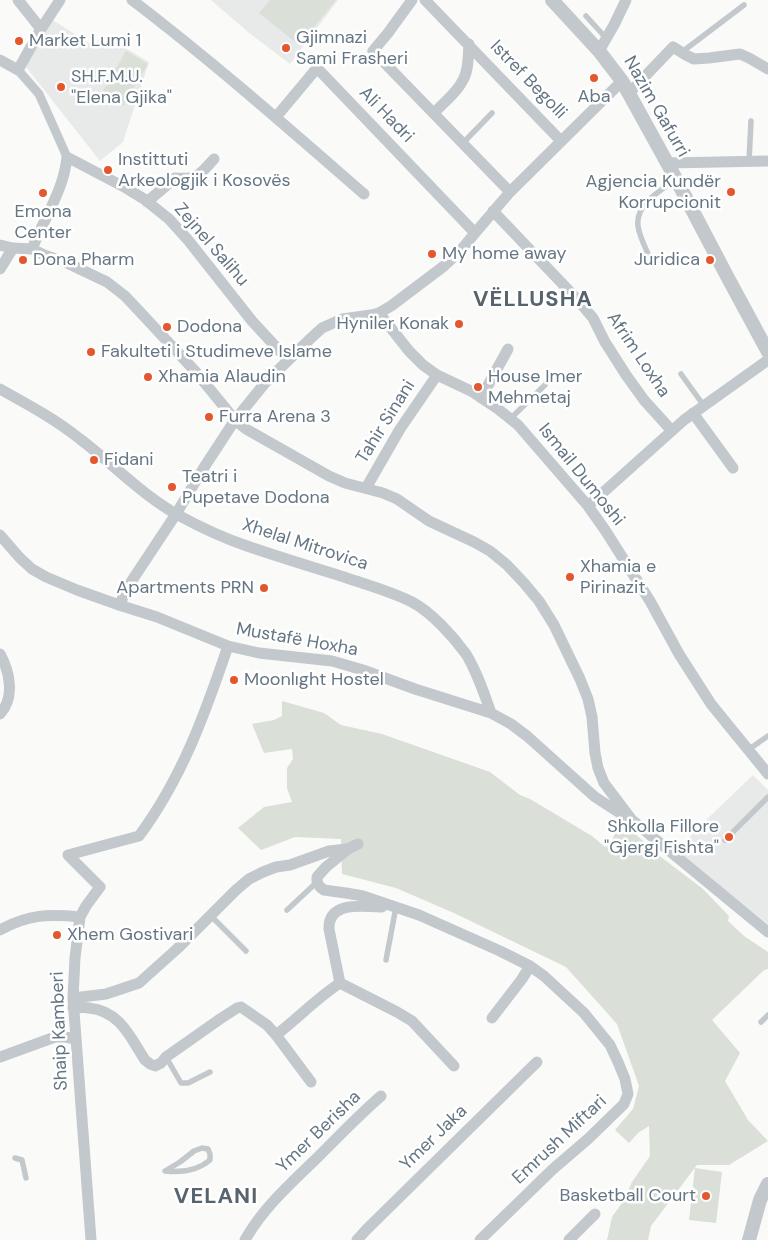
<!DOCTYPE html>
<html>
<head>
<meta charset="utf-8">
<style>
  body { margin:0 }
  canvas { display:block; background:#fafaf8 }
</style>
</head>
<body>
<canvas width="768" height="1240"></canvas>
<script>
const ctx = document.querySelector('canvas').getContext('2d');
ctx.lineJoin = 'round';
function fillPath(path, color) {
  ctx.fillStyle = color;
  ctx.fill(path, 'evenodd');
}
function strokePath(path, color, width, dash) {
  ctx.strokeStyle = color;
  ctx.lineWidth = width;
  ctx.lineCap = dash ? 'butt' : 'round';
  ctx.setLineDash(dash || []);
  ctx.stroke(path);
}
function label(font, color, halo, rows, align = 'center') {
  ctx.font = font + ' "DM Sans",sans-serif';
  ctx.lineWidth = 5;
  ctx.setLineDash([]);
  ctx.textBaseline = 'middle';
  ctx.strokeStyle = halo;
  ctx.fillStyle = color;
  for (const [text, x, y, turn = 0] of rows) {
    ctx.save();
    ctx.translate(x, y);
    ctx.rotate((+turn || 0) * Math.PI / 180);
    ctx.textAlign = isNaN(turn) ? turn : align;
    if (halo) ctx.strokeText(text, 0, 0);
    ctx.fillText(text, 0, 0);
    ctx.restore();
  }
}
fillPath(new Path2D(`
  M211,0H338L290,64L248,32Z
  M51,19L95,47L100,38H108L149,62L123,142L100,161L26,67Z
  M753,775L768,790V924L675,852L704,822Z`), '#e8e9e9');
fillPath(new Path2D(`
  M270,0H336L299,45L259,13Z
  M126,51L148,64L123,106L102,93Z
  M282,701L324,713L341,725L382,734L490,772L520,795L530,799L592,836L605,847L611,842L619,825L625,829L628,827L657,854L703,889L729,916L728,921L744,936L768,952V969L764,970L712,1020L740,1053L725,1081L748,1120L768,1141L729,1165H697L651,1226L648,1240H607L612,1217L624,1200L632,1182L650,1156L649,1126L638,1133L629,1143L615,1130L633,1109L639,1086L617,1024L566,967L454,913L396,888L342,874L341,839L295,837L261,850L238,828L264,807L292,802L287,788V768L293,759L292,749L264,753L252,724L274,720L282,716Z
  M695,1168L722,1172L716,1223L689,1220Z`), '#dadfd7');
strokePath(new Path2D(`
  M586,16L606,38
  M682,52L744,5
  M463,143L492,113
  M749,161L751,121
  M649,256C645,247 639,235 638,226C635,204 662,190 676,179
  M681,374L704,406
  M510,419L545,385
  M748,750L768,736
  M725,840L768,797
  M287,910L317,882
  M211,916L246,951
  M386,960L396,907
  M761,1022L768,1015
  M166,1057L181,1083H188L210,1072
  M202,1148L208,1149L210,1154V1160C197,1171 182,1173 165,1171L180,1162L194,1151Z
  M15,1158L22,1160L26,1178`), '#c3c8cc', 5.5);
strokePath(new Path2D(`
  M18,70L39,94L67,157`), '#c3c8cc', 9);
strokePath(new Path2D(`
  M18,0L41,29
  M132,0C212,61 288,128 364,194
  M412,0L388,33L373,51L510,192
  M425,0L561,141
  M599,51L614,25L626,0
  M0,60L18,70L41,29L60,0
  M629,93L673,47L686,55L694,59L709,58L740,54L749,58L768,69
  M434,113C443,103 457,93 463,80C469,70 468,56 469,44
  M276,117L317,68L475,233
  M668,163L768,161
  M147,202L175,178C198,180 199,175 214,159
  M493,211L576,298L593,318L605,342L626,375L644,400L672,431
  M0,245L13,248L32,249L44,255L65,262L107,282L125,296L141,313L195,371L235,420L246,429L329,476L345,483L383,493L397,499L429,521L474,542L490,551L507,565L524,583L539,601L554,625L580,679L588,699L592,717L595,753L598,768L604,783L632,820L768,932
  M32,249C44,218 64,190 67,157L126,188L144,199L169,219L188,240L252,321L288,360
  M0,269L13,248
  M379,313L409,351L423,365L437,375L471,391L498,409L518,425L588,506L605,530L650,601L679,654L711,704L768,774
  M0,389C27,404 55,419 80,439C113,464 142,495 178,515C200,527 223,538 247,546C279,557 312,567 344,577C367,585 390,591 412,602C431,612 453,636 466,654C477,672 484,693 491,713
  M481,398L508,349
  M693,413L733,468
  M366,488L400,429L437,375
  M588,506L684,420L768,360
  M0,535L20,558L32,569L46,577L77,590L119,605L157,617L228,646L259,653L332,661L363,670L415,689L491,713L511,724L527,736L595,797L626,817
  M119,605L131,582L176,514L203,469L235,420L265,383L310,339L322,328L342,319L371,315L379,313L391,306L444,266L461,250L475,233L510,192L622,81
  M0,654C10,672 15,698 0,714
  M358,844L348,849L326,867L317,877V882L320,887L324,890L331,891L346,893L363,896L419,915L500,951L530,966L544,976L584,1013L610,1045L618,1062L625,1079L628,1094L624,1104L588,1139L553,1169L480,1240
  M0,930C29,914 48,914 80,917
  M340,983L397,1012L412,1021L454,1066
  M340,983L329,929C328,901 363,906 382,907
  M73,998L106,994L139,983L178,948L236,890L249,879L263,872L276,867L290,865L329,851L347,849
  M73,1008C78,1008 84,1007 89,1008C120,1011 130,1037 145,1060L150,1064L155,1066L161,1063L166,1057L220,1019L237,1008L241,1007L267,1025L276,1035L311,1082
  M492,1018L522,979L530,966
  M276,1035C298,1018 317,998 340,983
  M0,1057L55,1037H65L76,1039
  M91,1240L73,998L75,958L80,917L86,906L100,887L68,855L139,836C182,778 205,714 228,646
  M245,1240C263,1208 291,1183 318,1157C339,1136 359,1115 381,1096
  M357,1240L367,1229L537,1062
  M569,1240L595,1214`), '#c3c8cc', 11);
strokePath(new Path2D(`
  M552,0L599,51L622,81L676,179L728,278L768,352
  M749,1240L760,1200L768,1184`), '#c3c8cc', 14);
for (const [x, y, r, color] of [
  [19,41,5,"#e4572e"],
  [286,48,5,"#e4572e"],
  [594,78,5,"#e4572e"],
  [61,87,5,"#e4572e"],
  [108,170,5,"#e4572e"],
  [731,192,5,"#e4572e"],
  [43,193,5,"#e4572e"],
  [432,254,5,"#e4572e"],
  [23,260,5,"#e4572e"],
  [710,260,5,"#e4572e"],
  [459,324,5,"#e4572e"],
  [167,327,5,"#e4572e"],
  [91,352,5,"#e4572e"],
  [148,377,5,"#e4572e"],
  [478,387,5,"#e4572e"],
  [209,417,5,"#e4572e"],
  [94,460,5,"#e4572e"],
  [172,487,5,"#e4572e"],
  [570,577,5,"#e4572e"],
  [264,588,5,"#e4572e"],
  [234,680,5,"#e4572e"],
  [729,837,5,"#e4572e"],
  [57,935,5,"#e4572e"],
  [706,1196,5,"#e4572e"]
]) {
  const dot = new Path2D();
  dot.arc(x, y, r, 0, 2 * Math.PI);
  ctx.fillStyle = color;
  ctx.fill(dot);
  strokePath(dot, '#fff', 2);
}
label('18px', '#657683', '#fff', [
  ["Gjimnazi",296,38],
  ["Sami Frasheri",296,59],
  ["Market Lumi 1",29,41],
  ["SH.F.M.U.",71,77],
  ["\"Elena Gjika\"",71,98],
  ["Aba",594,97,"center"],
  ["Instittuti",118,160],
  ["Arkeologjik i Kosovës",118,181],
  ["Agjencia Kundër",721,182,"right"],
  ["Korrupcionit",721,203,"right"],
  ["Emona",43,212,"center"],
  ["Center",43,233,"center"],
  ["My home away",442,254],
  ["Dona Pharm",33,260],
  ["Juridica",700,260,"right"],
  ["Hyniler Konak",449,324,"right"],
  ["Dodona",177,327],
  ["Fakulteti i Studimeve Islame",101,352],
  ["Xhamia Alaudin",158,377],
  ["House Imer",488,377],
  ["Mehmetaj",488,398],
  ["Furra Arena 3",219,417],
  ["Fidani",104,460],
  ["Teatri i",182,477],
  ["Pupetave Dodona",182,498],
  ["Xhamia e",580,567],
  ["Pirinazit",580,588],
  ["Apartments PRN",254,588,"right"],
  ["Moonlıght Hostel",244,680],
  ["Shkolla Fillore",719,827,"right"],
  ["\"Gjergj Fishta\"",719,848,"right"],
  ["Xhem Gostivari",67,935],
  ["Basketball Court",696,1196,"right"]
], 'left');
label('18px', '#657683', '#fff', [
  ["Istref Begolli",528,80,46],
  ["Nazim Gafurri",656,107,60],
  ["Ali Hadri",386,115,46],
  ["Zejnel Salihu",211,245,49],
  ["Afrim Loxha",638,355,56],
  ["Tahir Sinani",386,422,-58],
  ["Ismail Dumoshi",581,475,51],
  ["Xhelal Mitrovica",305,545,18],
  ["Mustafë Hoxha",297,640,10],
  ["Shaip Kamberi",60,1031,-92],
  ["Ymer Berisha",319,1132,-44],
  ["Ymer Jaka",434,1138,-44],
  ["Emrush Miftari",560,1140,-43]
]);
ctx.letterSpacing = '1px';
label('bold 22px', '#57646e', '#fff', [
  ["VËLLUSHA",533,300],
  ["VELANI",216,1197]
]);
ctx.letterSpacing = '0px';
</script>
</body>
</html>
